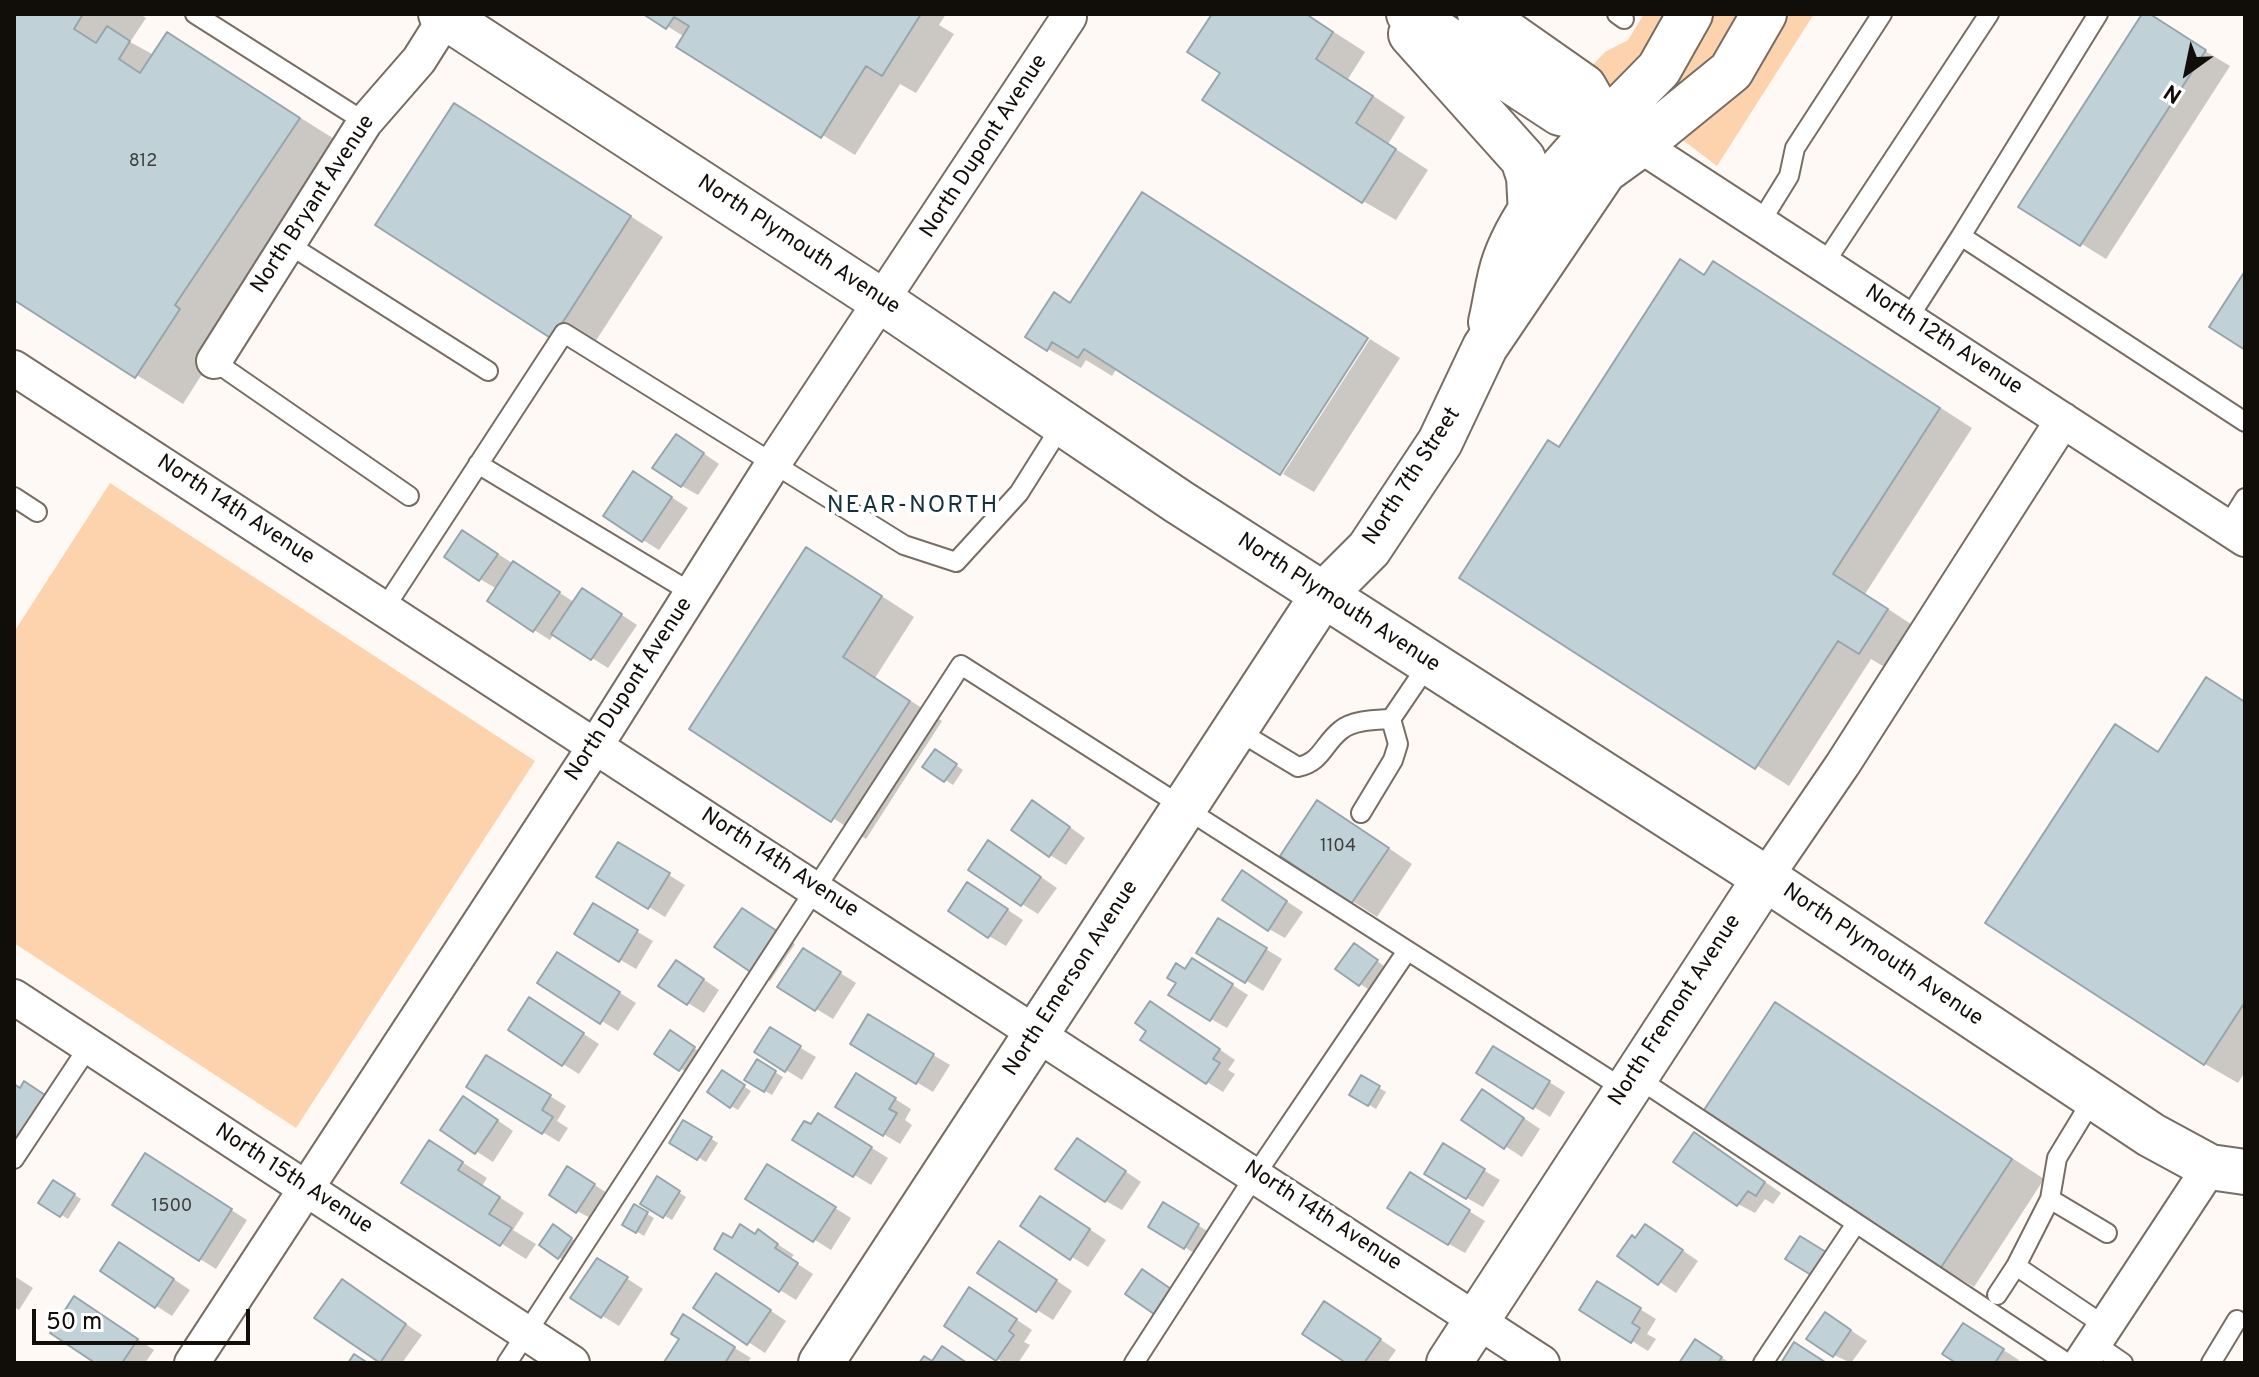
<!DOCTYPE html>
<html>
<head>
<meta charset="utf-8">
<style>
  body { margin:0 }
  #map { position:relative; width:2259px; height:1377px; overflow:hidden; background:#fef9f4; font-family:Overpass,sans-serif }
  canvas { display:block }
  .frame { position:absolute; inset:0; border:16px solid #110d09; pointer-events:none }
  .north { position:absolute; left:2147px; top:32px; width:80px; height:80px; -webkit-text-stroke:6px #fff; paint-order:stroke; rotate:213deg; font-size:22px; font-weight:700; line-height:32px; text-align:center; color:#110d09 }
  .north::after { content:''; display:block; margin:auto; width:28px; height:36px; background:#110d09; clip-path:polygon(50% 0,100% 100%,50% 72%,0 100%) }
  .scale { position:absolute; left:32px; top:1309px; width:218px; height:36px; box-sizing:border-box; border:4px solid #110d09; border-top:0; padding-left:10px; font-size:24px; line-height:28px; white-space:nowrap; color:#110d09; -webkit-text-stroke:6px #fff; paint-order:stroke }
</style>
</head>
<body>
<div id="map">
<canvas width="2259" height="1377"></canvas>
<div class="frame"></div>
<div class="north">N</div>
<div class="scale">50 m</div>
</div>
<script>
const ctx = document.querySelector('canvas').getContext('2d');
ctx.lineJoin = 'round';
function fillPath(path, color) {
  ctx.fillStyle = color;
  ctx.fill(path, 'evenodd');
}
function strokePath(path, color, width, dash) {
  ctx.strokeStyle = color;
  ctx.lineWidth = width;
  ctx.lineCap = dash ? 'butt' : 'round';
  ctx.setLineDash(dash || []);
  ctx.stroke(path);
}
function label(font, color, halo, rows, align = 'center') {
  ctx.font = font + ' Overpass,sans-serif';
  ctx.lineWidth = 8;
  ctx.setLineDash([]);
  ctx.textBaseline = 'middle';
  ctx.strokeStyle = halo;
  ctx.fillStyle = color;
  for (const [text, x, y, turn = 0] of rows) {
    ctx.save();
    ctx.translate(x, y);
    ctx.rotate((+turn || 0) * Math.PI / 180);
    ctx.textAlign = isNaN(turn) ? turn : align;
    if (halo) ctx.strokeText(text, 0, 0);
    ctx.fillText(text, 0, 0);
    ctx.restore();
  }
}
fillPath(new Path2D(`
  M1644,14H1814L1717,166L1589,69L1605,52L1628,40Z
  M110,483L535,761L296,1128L14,943V632Z`), '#fcd3ad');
fillPath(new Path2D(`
  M14,14H140L146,18L130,42L154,55L167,34L347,147L183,404L14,298Z
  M647,14H946L939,25L954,34L916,93L900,84L855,155L679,46L685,37Z
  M1214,14H1306L1365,52L1348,79L1405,117L1388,144L1428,170L1396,220L1363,201L1223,72Z
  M2144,14L2230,66L2106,259L2021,206Z
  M487,124L663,237L586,356L553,337Z
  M1142,194L1366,336L1279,472L1117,368L1112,376L1086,360L1081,368L1048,349L1071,305Z
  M1706,277L1747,283L1972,428L1865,594L1920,630L1893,672L1871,659L1789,786L1462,578Z
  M1370,339L1400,358L1314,492L1283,474Z
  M693,446L719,464L698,495L682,486Z
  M650,483L688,508L659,550L643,540Z
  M479,542L574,602L599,600L637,625L608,668L554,634L550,640L534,630L497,589L480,579Z
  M840,569L914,617L875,678L942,721L866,839L691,728Z
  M2207,680L2245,702V1072L2238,1083L2205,1064L2115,726L2159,753Z
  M943,756L963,770L953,785L925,766Z
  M1049,812L1085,838L1066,865L1050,855Z
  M1343,817L1412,864L1377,917L1282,855Z
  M1005,852L1057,888L1038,914L1022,904Z
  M635,854L685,885L665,917L649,907Z
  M1259,883L1303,912L1285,938L1269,929Z
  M984,894L1023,920L1006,946L989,936Z
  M594,906L653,941L636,969L577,934Z
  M759,920L795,944L770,981L753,972Z
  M1235,930L1282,959L1263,991L1199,952Z
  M1362,950L1384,966L1368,989L1360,984Z
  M820,960L856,983L833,1019L780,987Z
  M574,964L636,1003L618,1031L540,983Z
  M1209,970L1248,995L1227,1028L1211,1019Z
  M693,972L719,990L704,1013L688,1003Z
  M546,1009L599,1044L579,1074L563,1064Z
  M1167,1013L1235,1060L1228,1070L1235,1074L1223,1092L1207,1082Z
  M869,1017L950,1065L933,1092L853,1044Z
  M1808,1024L2044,1179L1974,1287L1941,1267Z
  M770,1030L816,1057L802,1080L786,1070Z
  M670,1033L702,1053L688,1073L657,1054Z
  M1511,1058L1565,1092L1550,1117L1534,1107Z
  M758,1062L783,1077L772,1095L747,1080Z
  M504,1067L566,1106L557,1121L568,1128L559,1142L469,1087Z
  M730,1077L751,1091L738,1110L731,1106Z
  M1361,1077L1386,1092L1376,1109L1351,1094Z
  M873,1085L911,1109L905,1120L912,1125L900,1144L838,1106Z
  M14,1086L42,1093L61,1106L32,1151L14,1140Z
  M1499,1101L1540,1129L1522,1157L1464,1120Z
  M480,1108L513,1131L493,1162L443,1130Z
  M684,1122L718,1143L706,1162L672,1142Z
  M835,1125L888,1158L871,1185L795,1139L812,1127Z
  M1711,1144L1781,1193L1773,1204L1765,1199L1755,1213L1738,1204Z
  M1094,1150L1141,1182L1122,1210L1106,1201Z
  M1460,1156L1500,1180L1483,1207L1467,1198Z
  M454,1157L487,1178L482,1186L524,1213L513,1230L536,1244L526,1259L404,1182Z
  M162,1166L247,1220L216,1269L200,1259Z
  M784,1176L851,1218L831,1250L748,1198Z
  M584,1178L610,1195L594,1220L577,1211Z
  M658,1179L686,1197L672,1220L643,1203Z
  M54,1182L81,1199L68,1219L41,1202Z
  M1427,1185L1485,1221L1465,1253L1449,1244Z
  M1164,1205L1214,1235L1201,1257L1151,1227Z
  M635,1207L654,1218L644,1236L625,1224Z
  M1057,1208L1106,1240L1088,1267L1023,1226Z
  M561,1231L579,1244L566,1262L541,1245Z
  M759,1232L794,1255L790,1259L813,1274L796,1300L780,1290L732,1241Z
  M1662,1236L1698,1261L1676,1293L1620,1255L1636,1240Z
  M1016,1253L1072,1291L1053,1320L1037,1310Z
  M136,1254L190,1290L172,1316L102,1271Z
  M614,1270L643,1289L619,1326L573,1298Z
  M14,1276L33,1288L19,1310L14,1307Z
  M733,1285L786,1321L765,1353L695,1307Z
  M358,1291L422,1335L402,1363H382L317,1318Z
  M1614,1293L1656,1319L1647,1334L1656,1339L1648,1351L1632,1341Z
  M986,1299L1032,1330L1024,1342L1030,1345L1018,1363H1004L946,1325Z
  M91,1308L154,1350L145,1363H99Z
  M1341,1313L1396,1350L1387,1363H1349Z
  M1826,1314L1867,1341L1851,1363L1834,1355Z
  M700,1327L751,1358L747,1363L667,1362Z
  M1980,1335L2019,1360L2017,1363H1960Z
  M1712,1351L1730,1363H1681Z`), '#0003');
const building = new Path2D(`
  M14,14H83L74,29L96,43L107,26L130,41L119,59L140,73L167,32L300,118L175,305L180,309L135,378L14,300Z
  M643,14H921L882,76L866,66L821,138L676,47L689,26L674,17L666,29Z
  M1212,14H1306L1333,32L1316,59L1373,96L1356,123L1396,149L1362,203L1202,100L1220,73L1187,52Z
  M2142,14H2150L2206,50L2080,246L2018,207Z
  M454,103L631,216L552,339L375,225Z
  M1142,192L1368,338L1280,475L1084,349L1078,358L1052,342L1047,351L1025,337L1054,292L1070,303Z
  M1680,259L1704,275L1713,261L1940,408L1833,574L1888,609L1859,654L1838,641L1755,769L1459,578L1548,440L1559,447Z
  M2245,271V350L2209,327Z
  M676,434L704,453L681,487L652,468Z
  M633,471L672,497L642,542L603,516Z
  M462,530L498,554L479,581L444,557Z
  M806,547L882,596L843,657L910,701L831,822L689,729Z
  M513,561L560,592L533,632L487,601Z
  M582,588L622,614L591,660L551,634Z
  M2206,677L2245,702V1002L2204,1065L1985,923L2115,724L2158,752Z
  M935,749L957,764L944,782L922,767Z
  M1032,800L1070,827L1049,857L1011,830Z
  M1317,800L1389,848L1351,904L1280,856Z
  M988,840L1041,877L1021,906L968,870Z
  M618,842L670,873L648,909L596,877Z
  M1242,870L1287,901L1268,931L1222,900Z
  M967,882L1008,909L988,938L948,911Z
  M593,903L638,930L619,962L574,934Z
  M742,908L780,933L752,973L714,947Z
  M1218,918L1267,948L1245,983L1196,953Z
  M1354,943L1378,960L1359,986L1335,969Z
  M803,948L841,972L815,1011L777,987Z
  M557,952L620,992L600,1024L537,983Z
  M1192,958L1233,984L1210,1021L1168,995L1176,983L1167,978L1176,963L1185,969Z
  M676,960L704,979L687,1005L658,986Z
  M529,997L584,1033L562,1066L508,1030Z
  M1150,1001L1220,1049L1213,1059L1220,1063L1206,1084L1140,1040L1146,1031L1135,1023Z
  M1775,1002L2012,1159L1940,1269L1702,1113Z
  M868,1014L934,1054L916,1084L850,1044Z
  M770,1027L801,1046L785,1072L754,1052Z
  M670,1030L695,1047L679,1071L654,1054Z
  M1493,1046L1550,1081L1533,1109L1476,1073Z
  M486,1055L551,1095L542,1110L553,1117L542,1134L466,1087Z
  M757,1059L776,1071L764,1092L744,1080Z
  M722,1070L745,1085L730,1108L707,1092Z
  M856,1073L896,1098L889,1109L897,1113L883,1136L835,1107Z
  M1361,1075L1380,1086L1368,1106L1349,1095Z
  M24,1081L45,1095L15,1143L14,1084L20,1088Z
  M1482,1089L1524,1118L1504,1149L1461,1120Z
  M463,1096L498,1120L475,1154L440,1130Z
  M818,1113L872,1147L853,1177L792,1140L804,1121L811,1124Z
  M683,1120L712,1137L697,1160L669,1143Z
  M1694,1132L1765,1182L1756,1196L1748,1191L1737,1206L1673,1162Z
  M1077,1138L1126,1171L1105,1202L1055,1169Z
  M429,1140L463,1162L458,1170L500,1197L489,1214L512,1228L500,1246L401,1183Z
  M1443,1143L1485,1169L1466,1199L1424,1174Z
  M145,1153L232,1209L199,1261L112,1205Z
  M767,1164L836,1207L813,1242L745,1199Z
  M567,1166L595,1184L576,1213L549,1195Z
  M1410,1172L1470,1210L1448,1245L1387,1208Z
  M657,1176L680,1191L663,1218L640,1204Z
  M53,1180L75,1194L60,1217L38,1203Z
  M1040,1196L1090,1229L1070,1260L1020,1226Z
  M1163,1202L1199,1224L1184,1249L1148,1227Z
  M634,1204L648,1212L636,1233L622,1225Z
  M553,1224L572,1238L558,1259L539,1245Z
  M740,1224L755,1234L758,1229L778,1244L775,1248L798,1263L779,1292L714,1249L723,1233L732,1238Z
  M1645,1224L1683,1250L1658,1285L1617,1256L1632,1235L1635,1238Z
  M1800,1236L1826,1252L1811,1275L1785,1259Z
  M999,1241L1057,1280L1036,1312L977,1273Z
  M119,1242L174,1279L155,1308L100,1271Z
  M597,1258L628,1277L601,1318L570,1298Z
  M1142,1269L1171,1289L1154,1314L1125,1294Z
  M716,1273L771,1310L747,1345L693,1308Z
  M342,1279L406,1324L380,1363L314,1318Z
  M1597,1281L1641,1308L1632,1323L1640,1328L1631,1343L1579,1310Z
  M969,1287L1017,1319L1009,1331L1014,1335L996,1361L944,1326Z
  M74,1296L138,1339L122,1363H95L50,1333Z
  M1324,1301L1381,1339L1364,1363H1346L1302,1334Z
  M1825,1312L1851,1330L1833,1357L1806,1339Z
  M683,1314L735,1347L725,1363L664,1362L679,1339L671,1334Z
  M1963,1323L2004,1349L1995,1363H1956L1942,1354Z
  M1695,1339L1722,1357L1718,1363H1679Z
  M1794,1342L1825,1362L1824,1363H1781Z
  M942,1346L967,1363H919L924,1356L932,1361Z
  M354,1354L368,1363H348Z`);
fillPath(building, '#c0d2d8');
strokePath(building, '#95a6ab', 2);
const service = new Path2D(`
  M195,14L365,122
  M1617,14L1624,19
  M2098,14L1961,236L2245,422
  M1760,223L1789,176L1795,148L1882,14
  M288,244L488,371
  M1824,264L1989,14
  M1908,319L1961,236
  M214,361L409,496
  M478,464L692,593
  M14,497L37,512
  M2227,527L2245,498
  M384,609L564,333L904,545L956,562L1019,493L1063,423
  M1235,729L1298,767C1322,762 1323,744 1341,730C1353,720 1375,720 1391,719L1429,663
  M1361,813L1393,760L1398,744L1391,719
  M1636,1077L2067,1363
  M2094,1097L2057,1158L2050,1199L2016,1266L2105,1326
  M14,1159L89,1046
  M2050,1199L2107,1233
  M1997,1295L2016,1266
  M2094,1343L2123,1363
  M507,1363L961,665L1624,1089
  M1134,1363L1256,1174L1407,951
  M1763,1363L1855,1225
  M2211,1363L2237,1320`);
const minor = new Path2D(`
  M1640,145L2245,539
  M214,361L365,122L419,60L448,14
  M14,368L1542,1363
  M1765,878L1843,764L2063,420
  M14,997L572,1363
  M192,1363L596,745L773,464L1069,17
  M2081,1363L2210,1167`);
const tertiary = new Path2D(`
  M1605,124L1659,69L1690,14
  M1640,145L1731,71L1764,14
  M821,1363L1323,595
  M1449,1363L1765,878`);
const secondary = new Path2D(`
  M441,14L883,302L1179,502L1765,878L2151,1135L2210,1167L2245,1172
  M1480,14L1584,87L1605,124
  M1411,34L1523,159L1529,177L1531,214
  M1491,322C1496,302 1498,279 1505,260C1522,213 1567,156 1605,124
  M1323,595L1369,549L1440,442L1485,347L1604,171L1640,145L1605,124L1560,113L1409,14`);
strokePath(service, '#786d63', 22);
strokePath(minor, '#786d63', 38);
strokePath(tertiary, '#786d63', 48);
strokePath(secondary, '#786d63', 48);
strokePath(service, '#fff', 18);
strokePath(minor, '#fff', 34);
strokePath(tertiary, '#fff', 44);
strokePath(secondary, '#fff', 44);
label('18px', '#3d3e3d', null, [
  ["812",143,162],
  ["1104",1338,847],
  ["1500",172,1207]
]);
label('22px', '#110d09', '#fff', [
  ["North Dupont Avenue",985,147,-57],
  ["North Bryant Avenue",314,205,-57],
  ["North Plymouth Avenue",798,246,33],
  ["North 12th Avenue",1943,341,33],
  ["North 7th Street",1413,477,-57],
  ["North 14th Avenue",235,511,33],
  ["North Plymouth Avenue",1338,604,33],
  ["North Dupont Avenue",630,690,-57],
  ["North 14th Avenue",779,864,33],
  ["North Plymouth Avenue",1882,956,34],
  ["North Emerson Avenue",1072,979,-57],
  ["North Fremont Avenue",1676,1011,-57],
  ["North 15th Avenue",293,1180,33],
  ["North 14th Avenue",1322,1217,33]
]);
ctx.letterSpacing = '2px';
label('24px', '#13323b', '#fff', [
  ["NEAR-NORTH",913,507]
]);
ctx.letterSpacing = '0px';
</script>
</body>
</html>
